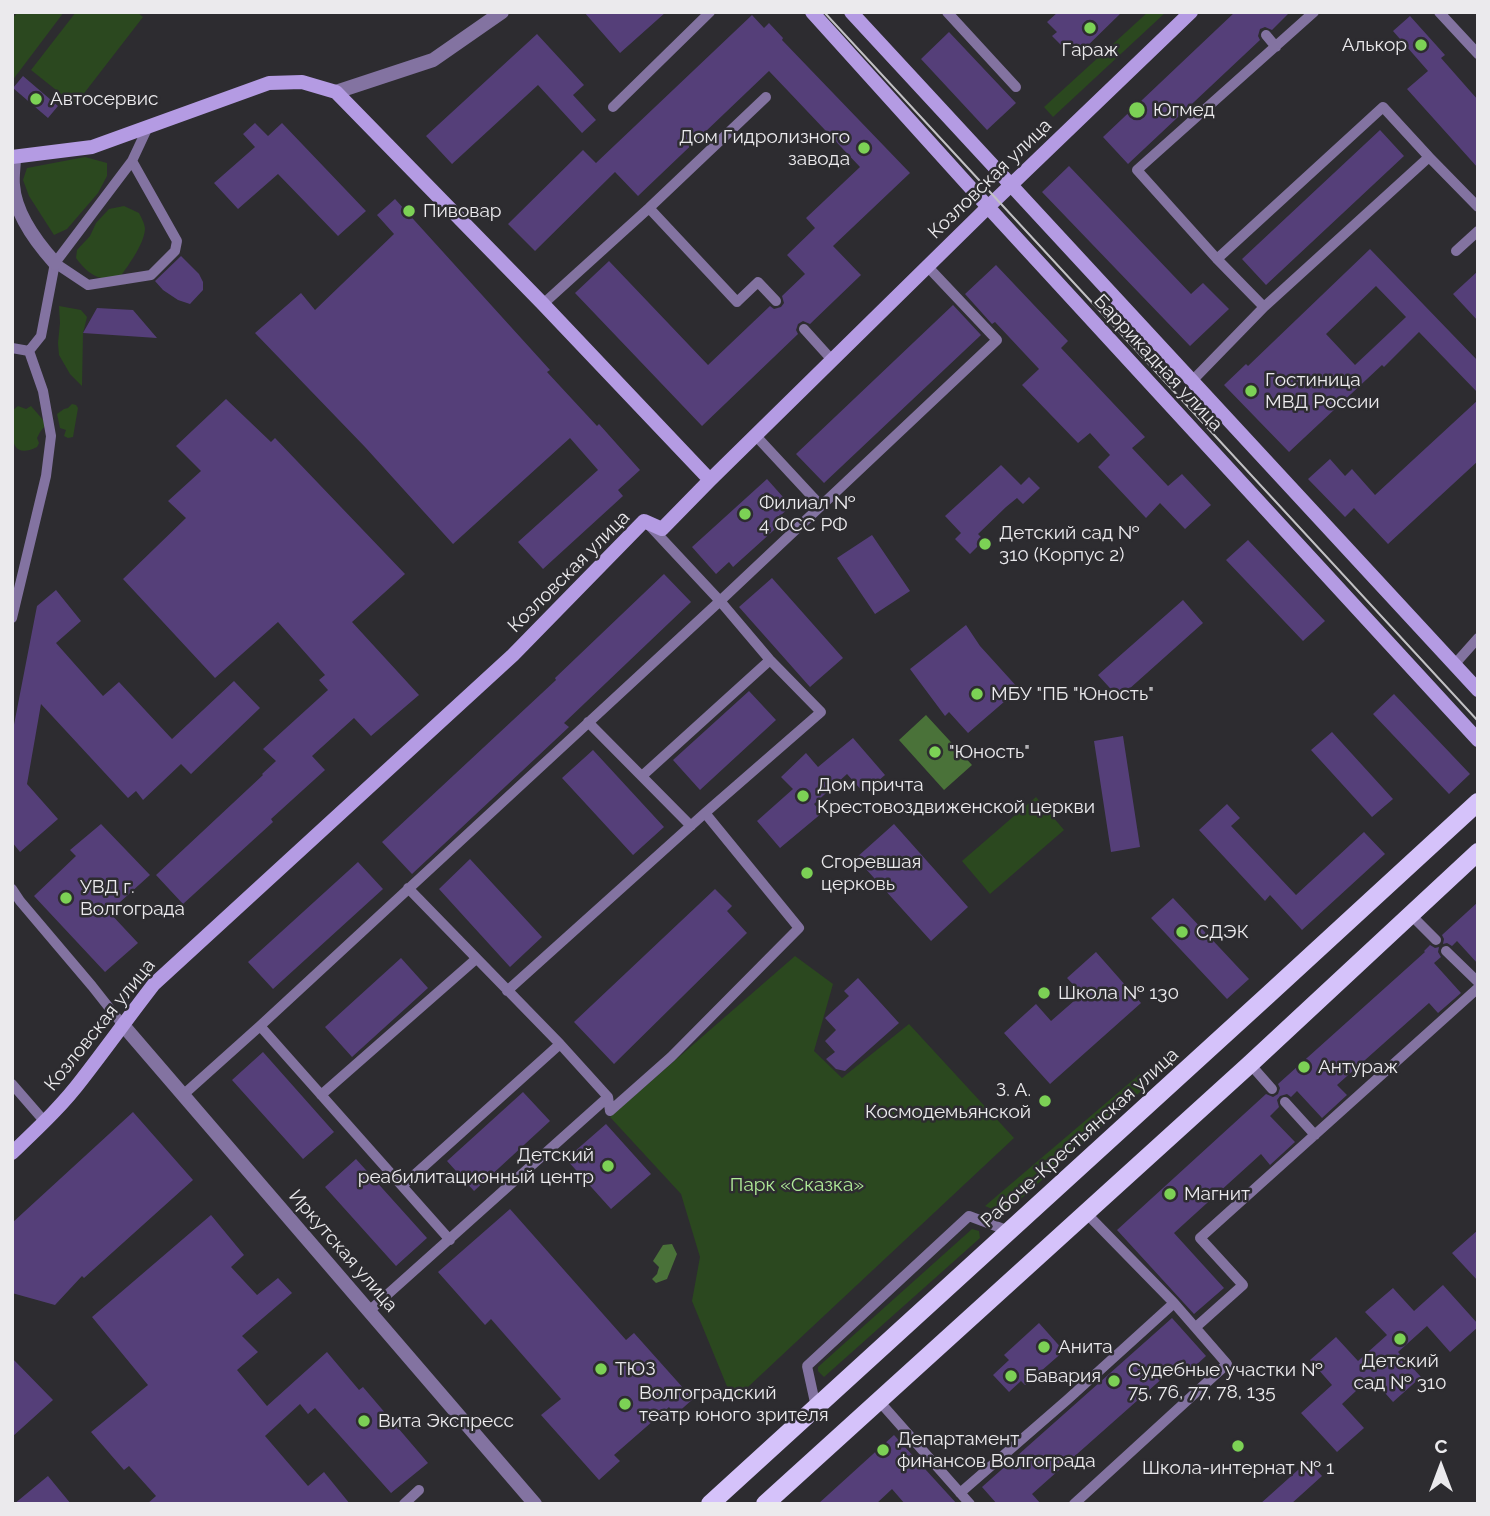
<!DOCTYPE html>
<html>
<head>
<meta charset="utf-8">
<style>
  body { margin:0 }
  #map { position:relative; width:1490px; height:1516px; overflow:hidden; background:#2d2c30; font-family:Raleway,sans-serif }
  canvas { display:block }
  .frame { position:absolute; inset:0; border:14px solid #ebeaed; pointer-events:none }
  .north { position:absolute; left:1406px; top:1432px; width:70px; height:70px; -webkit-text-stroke:5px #2d2c30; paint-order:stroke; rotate:0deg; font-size:19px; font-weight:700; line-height:28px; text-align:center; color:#ebeaed }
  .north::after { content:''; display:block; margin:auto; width:24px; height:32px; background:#ebeaed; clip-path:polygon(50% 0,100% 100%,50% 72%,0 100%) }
</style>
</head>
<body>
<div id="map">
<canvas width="1490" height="1516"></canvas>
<div class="frame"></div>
<div class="north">С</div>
</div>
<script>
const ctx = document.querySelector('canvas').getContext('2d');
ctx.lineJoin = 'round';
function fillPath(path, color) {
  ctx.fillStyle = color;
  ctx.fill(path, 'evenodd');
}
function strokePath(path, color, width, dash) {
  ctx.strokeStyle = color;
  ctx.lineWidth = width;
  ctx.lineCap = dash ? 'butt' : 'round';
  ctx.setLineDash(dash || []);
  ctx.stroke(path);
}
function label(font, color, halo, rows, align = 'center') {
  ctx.font = font + ' Raleway,sans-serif';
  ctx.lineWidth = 5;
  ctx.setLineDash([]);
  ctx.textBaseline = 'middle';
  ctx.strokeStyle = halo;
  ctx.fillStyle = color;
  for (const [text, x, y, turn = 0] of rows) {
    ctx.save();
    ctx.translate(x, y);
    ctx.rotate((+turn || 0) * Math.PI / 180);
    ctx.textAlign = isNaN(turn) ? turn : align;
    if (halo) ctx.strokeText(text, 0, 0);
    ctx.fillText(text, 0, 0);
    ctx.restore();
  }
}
fillPath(new Path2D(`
  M18,12H64L12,81V19Z
  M76,12H137L143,17L75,105L31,70Z
  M1148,12H1166L1053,117L1044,107Z
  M85,157L107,163V176L98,193L67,229L54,235L29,196L23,180L27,168Z
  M124,206L139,213C141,217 145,224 145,229C144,245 127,267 118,280C97,280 88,274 76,258L77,250L90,236L96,223L109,209Z
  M59,306L81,310L87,317L83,333L82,386L70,374L59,355L58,343L60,323Z
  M72,404L76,405L78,408L73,437L68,438L64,436L66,430L60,428L57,414L64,409L68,408Z
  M18,406L26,409L31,406L44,421L45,426L40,432L37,438L39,443L37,447C7,462 12,429 12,411Z
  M1036,797L1064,830L990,894L962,861Z
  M795,956L833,984L814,1051L842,1078L909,1024L1014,1138L733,1401L692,1301L700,1257L681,1194L610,1117Z
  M1140,1074L1149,1084L1004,1214L985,1206Z
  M972,1229L979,1231L980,1238L824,1377L818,1371V1367Z`), '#2b481f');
fillPath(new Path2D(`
  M926,715L972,765L944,790L899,740Z
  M672,1244L677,1254L667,1279L656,1283L652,1279L657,1274L659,1267L653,1261L663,1245Z`), '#4a7239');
fillPath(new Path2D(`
  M584,12H666L620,53Z
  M1058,12H1122L1079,54L1069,44L1064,48L1052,36L1057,32L1047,22Z
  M1235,12H1290L1272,30L1265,27L1260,29L1258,36L1260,40L1128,164L1103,137Z
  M752,15L764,28L769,23L783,38L782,40L910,173L833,246L861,275L810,324L803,321L798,324L796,330L798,334L702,426L575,293L609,261L708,365L770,306L774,309L781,307L784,303L782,296L805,274L787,255L815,228L806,218L860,167L789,92L769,71L638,196L615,172L535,251L508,224L583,150L596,163Z
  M1410,16L1445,55L1441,58L1478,100V168L1407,89L1428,71L1393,31Z
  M949,32L1016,103L987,130L921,59Z
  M537,34L584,85L573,95L596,120L582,133L538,85L452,164L426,136Z
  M23,76L58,106L48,118L13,88Z
  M255,123L268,136L282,123L366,211L338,236L278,174L238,209L214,183L255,147L243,134Z
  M1380,130L1404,156L1266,285L1242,259Z
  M1069,166L1191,294L1203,283L1229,309L1190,346L1042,192Z
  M395,199L550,370L547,372L597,426L599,424L640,470L618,490L623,496L543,569L518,542L598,470L570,438L453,544L365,447L255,333L301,293L315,310L394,234L377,215Z
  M1370,249L1478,361V393L1419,332L1384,367L1382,365L1289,452L1224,385L1246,364L1248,366ZM1376,286L1406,317L1355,365L1326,334Z
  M181,256L199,274L203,282V290L190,304L178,300L163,290L155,281Z
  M996,265L1068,341L1061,348L1145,437L1132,448L1168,486L1182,474L1211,505L1185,529L1160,503L1146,518L1098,467L1110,455L1090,433L1078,443L1022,385L1039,369L995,322L992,324L965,294Z
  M1478,271V321L1453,294Z
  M953,305L981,335L824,483L796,454Z
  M97,308L133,310L157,338L83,333Z
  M226,399L271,442L275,438L405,574L352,622L419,695L371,736L354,718L312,756L325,770L271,819L273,822L183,904L156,875L263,775L262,774L276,761L263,749L328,690L319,680L325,675L278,622L215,678L123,579L186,518L168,501L201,471L176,446Z
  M1478,400V461L1388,544L1354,508L1345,517L1308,479L1330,459L1345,476L1352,469L1375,495Z
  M1001,465L1021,485L1029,477L1040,488L1023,504L1017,498L1006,507L978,534L984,540L970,554L955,539L961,533L945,516Z
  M767,479L791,506L780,516L784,521L733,567L729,562L716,574L692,547Z
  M872,535L910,591L875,614L837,558Z
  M1248,540L1325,621L1303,641L1226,560Z
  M664,574L691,602L564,723L569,727L412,874L382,842L556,680L555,678Z
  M772,578L843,658L810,687L739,607Z
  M56,590L81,621L56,643L103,696L119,682L172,739L234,681L260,708L191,774L181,764L143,800L136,791L128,798L41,704L27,784L58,819L20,852L12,842V735L37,606Z
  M1183,600L1203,623L1119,698L1098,675Z
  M966,625L980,646L1019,689L968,733L949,712L945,716L910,669Z
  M749,691L776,720L700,790L673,760Z
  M1394,694L1470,774L1449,794L1373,714Z
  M1332,732L1393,799L1372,817L1311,750Z
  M1123,736L1140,847L1111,852L1094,741Z
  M853,738L885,775L864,793L847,774L814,804L822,813L780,848L757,821L793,789L781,777L806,753L818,767Z
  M593,750L664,827L633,855L562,778Z
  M1227,804L1240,818L1231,826L1296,895L1364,832L1385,854L1302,930L1270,895L1265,901L1199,830Z
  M101,824L150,875L109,912L138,943L105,972L34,896L76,856L70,850Z
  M894,824L968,907L931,941L856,858Z
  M470,859L542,937L510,967L439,889Z
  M358,862L383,889L273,989L248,962Z
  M715,889L732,906L727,911L747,933L614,1064L574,1022Z
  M1173,898L1249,979L1227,999L1151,918Z
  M1478,902V964L1457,941L1452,946L1447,943L1443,944L1444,939L1442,935Z
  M1430,945L1435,948L1439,947L1438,952L1441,957L1434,963L1461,993L1438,1013L1429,1003L1337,1085L1347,1095L1322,1118L1297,1091L1291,1097L1287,1094L1280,1096L1277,1100L1279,1107L1270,1116L1295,1142L1270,1165L1261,1154L1174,1233L1224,1288L1194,1314L1117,1230L1266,1094L1273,1097L1278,1094L1280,1088L1278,1084L1425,952L1424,951Z
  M1096,952L1141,1003L1050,1084L1004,1033L1036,1004L1051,1021L1082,994L1067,978Z
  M401,958L428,988L352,1057L325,1027Z
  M858,978L899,1023L845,1071L836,1069L826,1059L835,1052L825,1041L836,1030L825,1018L849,996L844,991Z
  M263,1052L334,1132L303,1159L232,1080Z
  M523,1092L550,1121L474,1191L447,1161Z
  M133,1112L193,1180L84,1278L82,1276L55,1305L12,1293V1223Z
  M606,1124L651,1174L611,1209L566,1159Z
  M356,1159L427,1238L396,1266L325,1187Z
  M510,1209L626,1340L634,1333L693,1399L675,1415L669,1407L614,1455L620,1461L599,1480L541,1415L561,1399L491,1319L485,1325L438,1272Z
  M211,1215L244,1255L231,1267L257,1295L278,1278L292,1293L242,1336L258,1352L237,1370L267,1406L327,1352L359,1390L363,1387L428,1463L391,1493L315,1408L308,1414L300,1404L265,1436L308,1486L324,1472L350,1504H147L156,1496L129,1466L124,1470L91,1432L148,1385L92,1317Z
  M1478,1230V1281L1452,1253Z
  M1443,1285L1478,1324V1327L1450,1352L1427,1326L1398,1352L1421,1377L1393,1402L1371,1377L1342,1404L1364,1428L1337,1452L1301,1413L1332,1385L1310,1360L1336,1337L1358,1361L1387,1335L1365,1312L1393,1288L1414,1311Z
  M1172,1318L1206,1356L1182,1378L1174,1368L1032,1494L1041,1504H997L982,1487Z
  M1039,1323L1064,1351L1025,1385L1021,1381L1009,1392L993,1375L1009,1360L1004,1355Z
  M12,1358L53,1400L12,1437Z
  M894,1435L957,1504H905L892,1489L876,1504H818Z
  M1308,1461L1322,1476L1291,1504H1260Z
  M48,1476L71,1504H14Z`), '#553f79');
strokePath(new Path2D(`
  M947,12L1016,87
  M1439,12L1478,54
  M1266,35L1276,47
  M613,107L710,12
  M1429,157L1478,207
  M649,208L737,302L758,282L776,301
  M1456,251L1478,231
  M1217,259L1383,107L1429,157L1264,307L1217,259L1137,170L1314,12
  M55,263L88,285L151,275L175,251L177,241L132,161
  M543,304L649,208L766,97
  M804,329L832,360
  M12,348L29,351L43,391L51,436L46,476L12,618
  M29,351L41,336L55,263L132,161L147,129
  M1192,381L1264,307
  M756,436L821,506
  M649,525L720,601L997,340L928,267
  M1454,665L1478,638
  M588,722L691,826
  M642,776L770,660
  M12,889L20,901L92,986L122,1024
  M1410,914L1436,940
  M1446,951L1478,982
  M260,1026L450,1240
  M1250,1064L1272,1089
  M12,1084L45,1122
  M183,1095L260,1026L720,601L770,660L821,712L705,813L507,991
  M321,1095L476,959
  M608,1097L610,1111L671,1057L799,928L705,813
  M1285,1102L1315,1135
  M402,1186L560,1044
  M1086,1213L1174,1303
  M369,1311L608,1097L560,1044L408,888
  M1196,1327L1243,1285L1200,1238L1478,988
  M879,1401L970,1504
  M816,1407L807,1366L969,1216L1009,1231
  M960,1493L1067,1400L1174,1303L1227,1364L1074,1504
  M404,1504L419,1490`), '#8373a1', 10);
strokePath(new Path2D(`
  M336,92L433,60L502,12
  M14,157C14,166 12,176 13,185C15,213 37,243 55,263
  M122,1024L535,1504`), '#8373a1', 14);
strokePath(new Path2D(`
  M812,12L988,207L1478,740
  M851,12L1478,690
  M12,157L92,147L269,83L302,82L336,92L543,304L710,480
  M12,1153C37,1129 62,1106 83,1078C107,1047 130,1015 154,984L513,655L644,521L662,529L710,480L988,207L1191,12`), '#b49be3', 14);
strokePath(new Path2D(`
  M710,1504L1268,995L1478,802
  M765,1504L1250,1064L1478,852`), '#d5c2fa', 18);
strokePath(new Path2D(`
  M824,12L1478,721`), '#c2c1c4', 2);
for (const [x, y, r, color] of [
  [1090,28,7,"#7cd155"],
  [1421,45,7,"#7cd155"],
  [36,99,7,"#7cd155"],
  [1137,110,9,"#7cd155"],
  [864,148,7,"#7cd155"],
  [409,211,7,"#7cd155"],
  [1251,391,7,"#7cd155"],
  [745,514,7,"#7cd155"],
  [985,544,7,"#7cd155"],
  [977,694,7,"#7cd155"],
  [935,752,7,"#7cd155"],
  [803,796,7,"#7cd155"],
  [807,873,7,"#7cd155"],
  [66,898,7,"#7cd155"],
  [1182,932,7,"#7cd155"],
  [1044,993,7,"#7cd155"],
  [1304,1067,7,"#7cd155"],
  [1045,1101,7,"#7cd155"],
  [608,1166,7,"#7cd155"],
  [1170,1194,7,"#7cd155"],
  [1400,1339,7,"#7cd155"],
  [1044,1347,7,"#7cd155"],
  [601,1369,7,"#7cd155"],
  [1011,1376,7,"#7cd155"],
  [1114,1381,7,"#7cd155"],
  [625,1404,7,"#7cd155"],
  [364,1421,7,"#7cd155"],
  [1238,1446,7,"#7cd155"],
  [883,1450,7,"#7cd155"]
]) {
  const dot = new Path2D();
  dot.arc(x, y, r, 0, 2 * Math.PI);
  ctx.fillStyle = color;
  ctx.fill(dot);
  strokePath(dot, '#2d2c30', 2.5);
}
label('19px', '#ebeaed', '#2d2c30', [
  ["Алькор",1407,45,"right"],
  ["Гараж",1090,50,"center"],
  ["Автосервис",50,99],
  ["Югмед",1153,110],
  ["Дом Гидролизного",850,137,"right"],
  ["завода",850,159,"right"],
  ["Пивовар",423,211],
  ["Гостиница",1265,380],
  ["МВД России",1265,402],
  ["Филиал №",759,503],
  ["4 ФСС РФ",759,525],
  ["Детский сад №",999,533],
  ["310 (Корпус 2)",999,555],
  ["МБУ \"ПБ \"Юность\"",991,694],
  ["\"Юность\"",949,752],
  ["Дом причта",817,785],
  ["Крестовоздвиженской церкви",817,807],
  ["Сгоревшая",821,862],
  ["церковь",821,884],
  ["УВД г.",80,887],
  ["Волгограда",80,909],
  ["СДЭК",1196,932],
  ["Школа № 130",1058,993],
  ["Антураж",1318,1067],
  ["З. А.",1031,1090,"right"],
  ["Космодемьянской",1031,1112,"right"],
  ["Детский",594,1155,"right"],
  ["реабилитационный центр",594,1177,"right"],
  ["Магнит",1184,1194],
  ["Анита",1058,1347],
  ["Детский",1400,1361,"center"],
  ["сад № 310",1400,1383,"center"],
  ["ТЮЗ",615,1369],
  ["Судебные участки №",1128,1370],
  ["75, 76, 77, 78, 135",1128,1392],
  ["Бавария",1025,1376],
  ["Волгоградский",639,1393],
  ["театр юного зрителя",639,1415],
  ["Вита Экспресс",378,1421],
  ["Департамент",897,1439],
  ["финансов Волгограда",897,1461],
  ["Школа-интернат № 1",1238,1468,"center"]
], 'left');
label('19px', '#ebeaed', '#2d2c30', [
  ["Козловская улица",990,179,-44],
  ["Баррикадная улица",1158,363,47],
  ["Козловская улица",569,572,-45],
  ["Козловская улица",100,1025,-51],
  ["Рабоче-Крестьянская улица",1080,1138,-42],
  ["Иркутская улица",343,1251,49]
]);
label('19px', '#b0eb98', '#2d2c30', [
  ["Парк «Сказка»",797,1185]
]);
</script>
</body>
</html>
